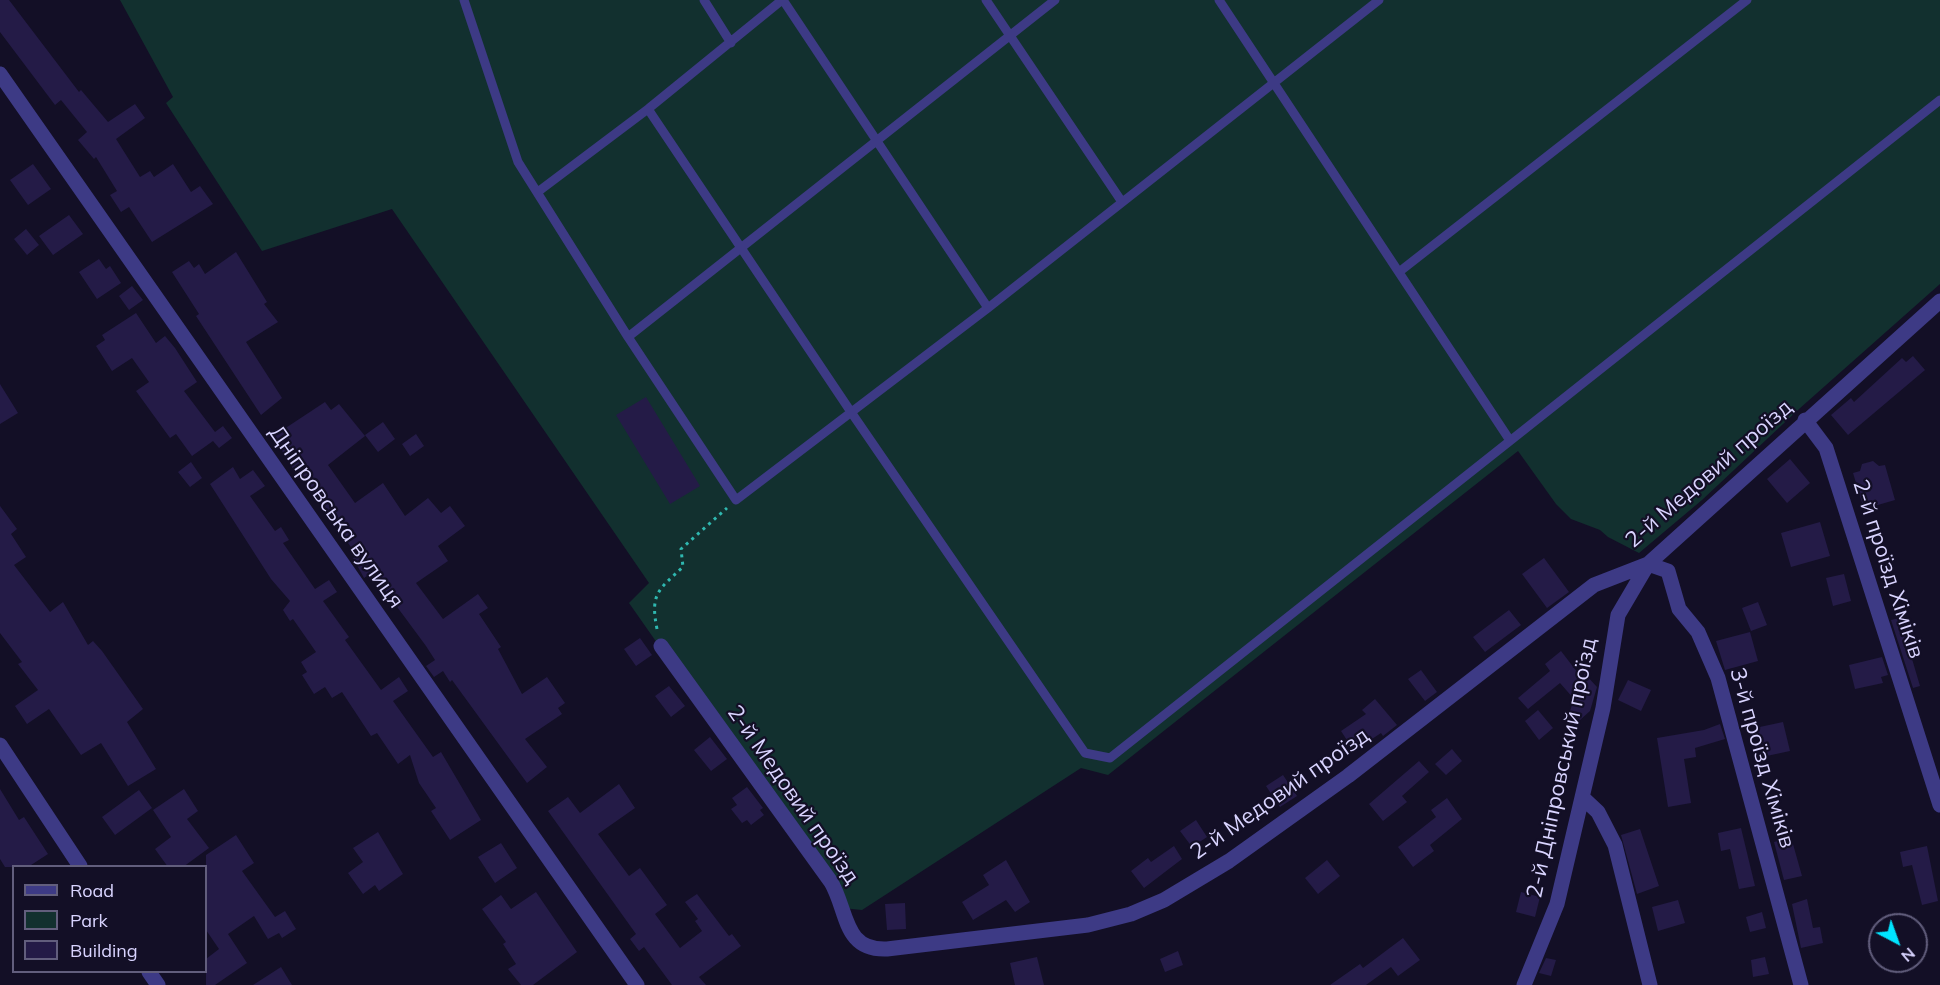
<!DOCTYPE html>
<html>
<head>
<meta charset="utf-8">
<style>
  body { margin:0 }
  #map { position:relative; width:1940px; height:985px; overflow:hidden; background:#130f26; font-family:Mulish,sans-serif }
  canvas { display:block }
  .legend { position:absolute; left:12px; top:865px; width:195px; height:108px; box-sizing:border-box; background:#130f26; border:2px solid #625e7d; margin:0; padding:8px 10px; list-style:none; font-size:18px; color:#d9d4ff }
  .legend li { display:flex; align-items:center; gap:12px; height:30px }
  .legend b { width:30px; border:2px solid #625e7d }
  .north { position:absolute; left:1868px; top:913px; width:60px; height:60px; box-sizing:border-box; background:#130f26; border:2px solid #625e7d; border-radius:50%; rotate:139deg; font-size:16px; font-weight:700; line-height:24px; text-align:center; color:#d9d4ff }
  .north::after { content:''; display:block; margin:auto; width:21px; height:27px; background:#00e5ff; clip-path:polygon(50% 0,100% 100%,50% 72%,0 100%) }
</style>
</head>
<body>
<div id="map">
<canvas width="1940" height="985"></canvas>
<ul class="legend">
<li><b style="height:8px;background:#3d3a85"></b>Road</li>
<li><b style="height:16px;background:#12302f"></b>Park</li>
<li><b style="height:16px;background:#241b47"></b>Building</li>
</ul>
<div class="north">N</div>
</div>
<script>
const ctx = document.querySelector('canvas').getContext('2d');
ctx.lineJoin = 'round';
function fillPath(path, color) {
  ctx.fillStyle = color;
  ctx.fill(path, 'evenodd');
}
function strokePath(path, color, width, dash) {
  ctx.strokeStyle = color;
  ctx.lineWidth = width;
  ctx.lineCap = dash ? 'butt' : 'round';
  ctx.setLineDash(dash || []);
  ctx.stroke(path);
}
function label(font, color, halo, rows, align = 'center') {
  ctx.font = font + ' Mulish,sans-serif';
  ctx.lineWidth = 4.5;
  ctx.setLineDash([]);
  ctx.textBaseline = 'middle';
  ctx.strokeStyle = halo;
  ctx.fillStyle = color;
  for (const [text, x, y, turn = 0] of rows) {
    ctx.save();
    ctx.translate(x, y);
    ctx.rotate((+turn || 0) * Math.PI / 180);
    ctx.textAlign = isNaN(turn) ? turn : align;
    if (halo) ctx.strokeText(text, 0, 0);
    ctx.fillText(text, 0, 0);
    ctx.restore();
  }
}
fillPath(new Path2D(`
  M120,0H1940V284L1799,409L1702,500L1639,553L1608,537L1600,530L1571,519L1556,504L1518,451L1108,775L1081,768L862,910L843,908L629,603L649,583L392,209L262,251L166,103L173,97Z`), '#12302f');
fillPath(new Path2D(`
  M0,0H9L79,92L81,90L108,122L135,104L145,118L116,139L140,177L150,171L154,177L173,164L191,192L200,186L213,204L152,242L129,207L121,212L110,195L117,191L96,157L94,159L78,140L87,132L61,100L55,105L0,32Z
  M33,164L51,189L28,205L10,180Z
  M69,215L83,234L53,255L39,236Z
  M26,229L39,245L27,255L14,239Z
  M236,252L267,302L264,304L278,322L246,342L282,398L261,415L196,316L199,314L172,272L189,261L194,268L199,264L205,274Z
  M99,259L106,269L110,266L121,283L97,299L79,272Z
  M132,286L143,300L129,310L119,296Z
  M136,313L156,343L165,336L175,348L197,382L184,391L215,432L223,426L232,438L219,448L213,441L192,456L176,434L170,438L136,391L149,382L132,358L112,371L96,346L105,340L102,335Z
  M1913,356L1925,370L1848,435L1831,415L1851,398L1854,402L1902,358L1906,362Z
  M0,384L18,413L0,424Z
  M646,397L700,486L670,504L616,415Z
  M325,402L331,410L339,404L365,436L328,465L355,503L383,483L405,516L428,498L441,513L450,506L465,526L438,546L448,561L416,583L443,619L478,594L488,608L479,614L501,647L498,649L522,694L547,677L565,703L558,708L562,714L525,739L547,767L527,783L452,680L450,682L443,671L434,677L426,666L435,660L426,646L372,573L364,578L353,558L357,556L305,480L302,482L285,457L275,435Z
  M383,422L395,439L378,452L365,435Z
  M416,434L424,446L410,456L402,444Z
  M1790,459L1810,483L1787,503L1767,479Z
  M1873,461L1879,466L1885,465L1895,500L1864,509L1853,473L1860,471L1862,464Z
  M191,462L202,478L190,487L178,472Z
  M233,467L240,479L253,470L265,486L250,496L275,531L281,527L289,540L283,543L315,589L329,580L337,592L323,601L349,637L345,640L381,690L399,677L408,691L393,701L433,757L441,752L481,820L450,840L431,811L436,808L419,783L410,755L398,764L377,733L371,736L342,692L332,698L325,687L314,694L302,675L307,672L301,662L316,652L293,619L290,621L283,610L290,601L271,579L210,484Z
  M0,506L17,529L11,534L26,557L14,565L50,612L63,602L88,645L93,641L102,651L143,709L127,722L156,769L128,786L101,743L81,755L49,709L27,724L15,706L38,690L18,664L22,662L0,633Z
  M1820,522L1830,556L1791,567L1781,533Z
  M1544,558L1569,592L1547,608L1522,574Z
  M1844,574L1851,601L1833,606L1826,578Z
  M1758,602L1767,625L1751,631L1742,608Z
  M1509,610L1521,625L1485,652L1473,637Z
  M1900,618L1920,686L1913,688L1891,620Z
  M1750,632L1758,661L1725,670L1716,641Z
  M640,638L652,655L636,666L624,649Z
  M1561,651L1581,677L1585,674L1597,687L1590,711L1580,720L1570,711L1574,699L1560,683L1528,709L1518,698L1550,671L1545,664Z
  M1882,657L1888,675L1881,677L1883,683L1855,689L1849,665Z
  M1421,670L1437,692L1425,701L1408,679Z
  M1628,680L1651,690L1641,711L1618,700Z
  M669,686L685,706L671,717L655,696Z
  M1375,699L1397,725L1383,736L1381,733L1354,751L1341,731L1366,714L1362,710Z
  M1538,710L1553,728L1539,740L1525,721Z
  M1783,722L1790,751L1762,757L1755,728Z
  M1720,724L1725,739L1695,748L1696,757L1684,759L1691,803L1668,807L1657,738L1704,730Z
  M710,737L727,759L711,771L694,750Z
  M1452,749L1462,761L1446,775L1435,764Z
  M1419,761L1429,772L1402,796L1407,802L1383,821L1369,804Z
  M1283,775L1297,796L1280,807L1266,786Z
  M619,784L635,808L598,834L629,876L640,868L667,905L655,914L680,948L702,931L695,921L698,919L685,902L697,894L729,936L732,934L741,946L699,977L706,985H672L644,947L639,951L630,939L636,934L548,811L568,797L580,813Z
  M747,787L763,808L760,810L764,815L751,825L747,820L742,823L731,809L737,805L732,798Z
  M0,789L19,820L24,817L48,854L28,867H5L0,859Z
  M184,789L198,811L187,819L209,848L183,867H168L155,849L171,837L153,810Z
  M139,790L152,808L115,835L102,817Z
  M1447,798L1462,819L1430,845L1434,851L1413,867L1398,847L1436,817L1431,810Z
  M1196,820L1207,837L1192,847L1180,831Z
  M1741,828L1755,886L1739,889L1730,849L1721,851L1718,833Z
  M1640,829L1659,886L1637,894L1621,835Z
  M378,832L403,874L379,891L375,885L363,894L348,873L363,862L353,848Z
  M236,835L254,863L242,871L275,917L285,911L296,929L282,938L279,933L268,939L254,916L228,934L247,963L215,985H206V959L219,949L206,930V855Z
  M1791,837L1802,876L1784,880L1774,842Z
  M501,843L517,868L495,883L478,857Z
  M1174,846L1182,859L1144,888L1131,871L1148,858L1151,862Z
  M1927,846L1938,901L1922,905L1912,865L1903,867L1900,852Z
  M1006,860L1030,902L1015,912L1006,900L973,920L962,902L989,885L983,875Z
  M1327,860L1340,876L1318,894L1305,878Z
  M536,892L577,952L533,985H521L508,969L516,964L503,944L506,942L482,909L501,895L511,909Z
  M1521,892L1540,897L1535,917L1516,912Z
  M1807,899L1813,928L1820,927L1823,943L1801,948L1792,904Z
  M1678,900L1685,923L1658,931L1652,907Z
  M905,903L906,929L887,930L885,904Z
  M1762,912L1766,928L1750,932L1746,917Z
  M1403,938L1420,960L1398,976L1391,967L1366,985H1330L1360,964L1363,968Z
  M1178,951L1183,965L1165,972L1160,959Z
  M1037,957L1044,985H1015L1010,963Z
  M1765,957L1769,974L1753,977L1751,960Z
  M1546,958L1556,960L1551,976L1539,973Z
  M281,967L292,985H253Z`), '#241b47');
strokePath(new Path2D(`
  M657,629C650,594 658,590 683,567L681,549L727,508`), '#2fb8b0', 3, [3, 4.5]);
strokePath(new Path2D(`
  M464,0L518,162L628,337L736,500L988,308L1379,0
  M704,0L731,43
  M783,0L988,308
  M986,0L1122,202
  M1219,0L1509,439
  M648,109L851,412L1085,753L1110,758L1940,100
  M539,191L648,109L782,0
  M1399,272L1747,0
  M628,337L1055,0`), '#3d3a85', 9);
strokePath(new Path2D(`
  M0,74L637,985
  M1805,420L1826,448L1940,805
  M1648,564L1668,571L1679,609L1698,632L1718,678L1801,985
  M661,646L831,882C848,911 843,951 887,949L1088,925L1131,914L1164,900L1229,861L1348,776L1594,585L1648,564L1940,301
  M0,745L80,866
  M1582,797L1598,812L1615,845L1650,985
  M149,972L158,985
  M1524,985L1557,904L1603,708L1618,615L1648,564`), '#3d3a85', 15);
label('22px', '#d9d4ff', '#130f26', [
  ["2-й Медовий проїзд",1709,474,-41],
  ["Дніпровська вулиця",336,517,55],
  ["2-й проїзд Хіміків",1888,569,72],
  ["3-й проїзд Хіміків",1762,758,74],
  ["2-й Дніпровський проїзд",1562,768,-78],
  ["2-й Медовий проїзд",1280,794,-35],
  ["2-й Медовий проїзд",793,795,55]
]);
</script>
</body>
</html>
